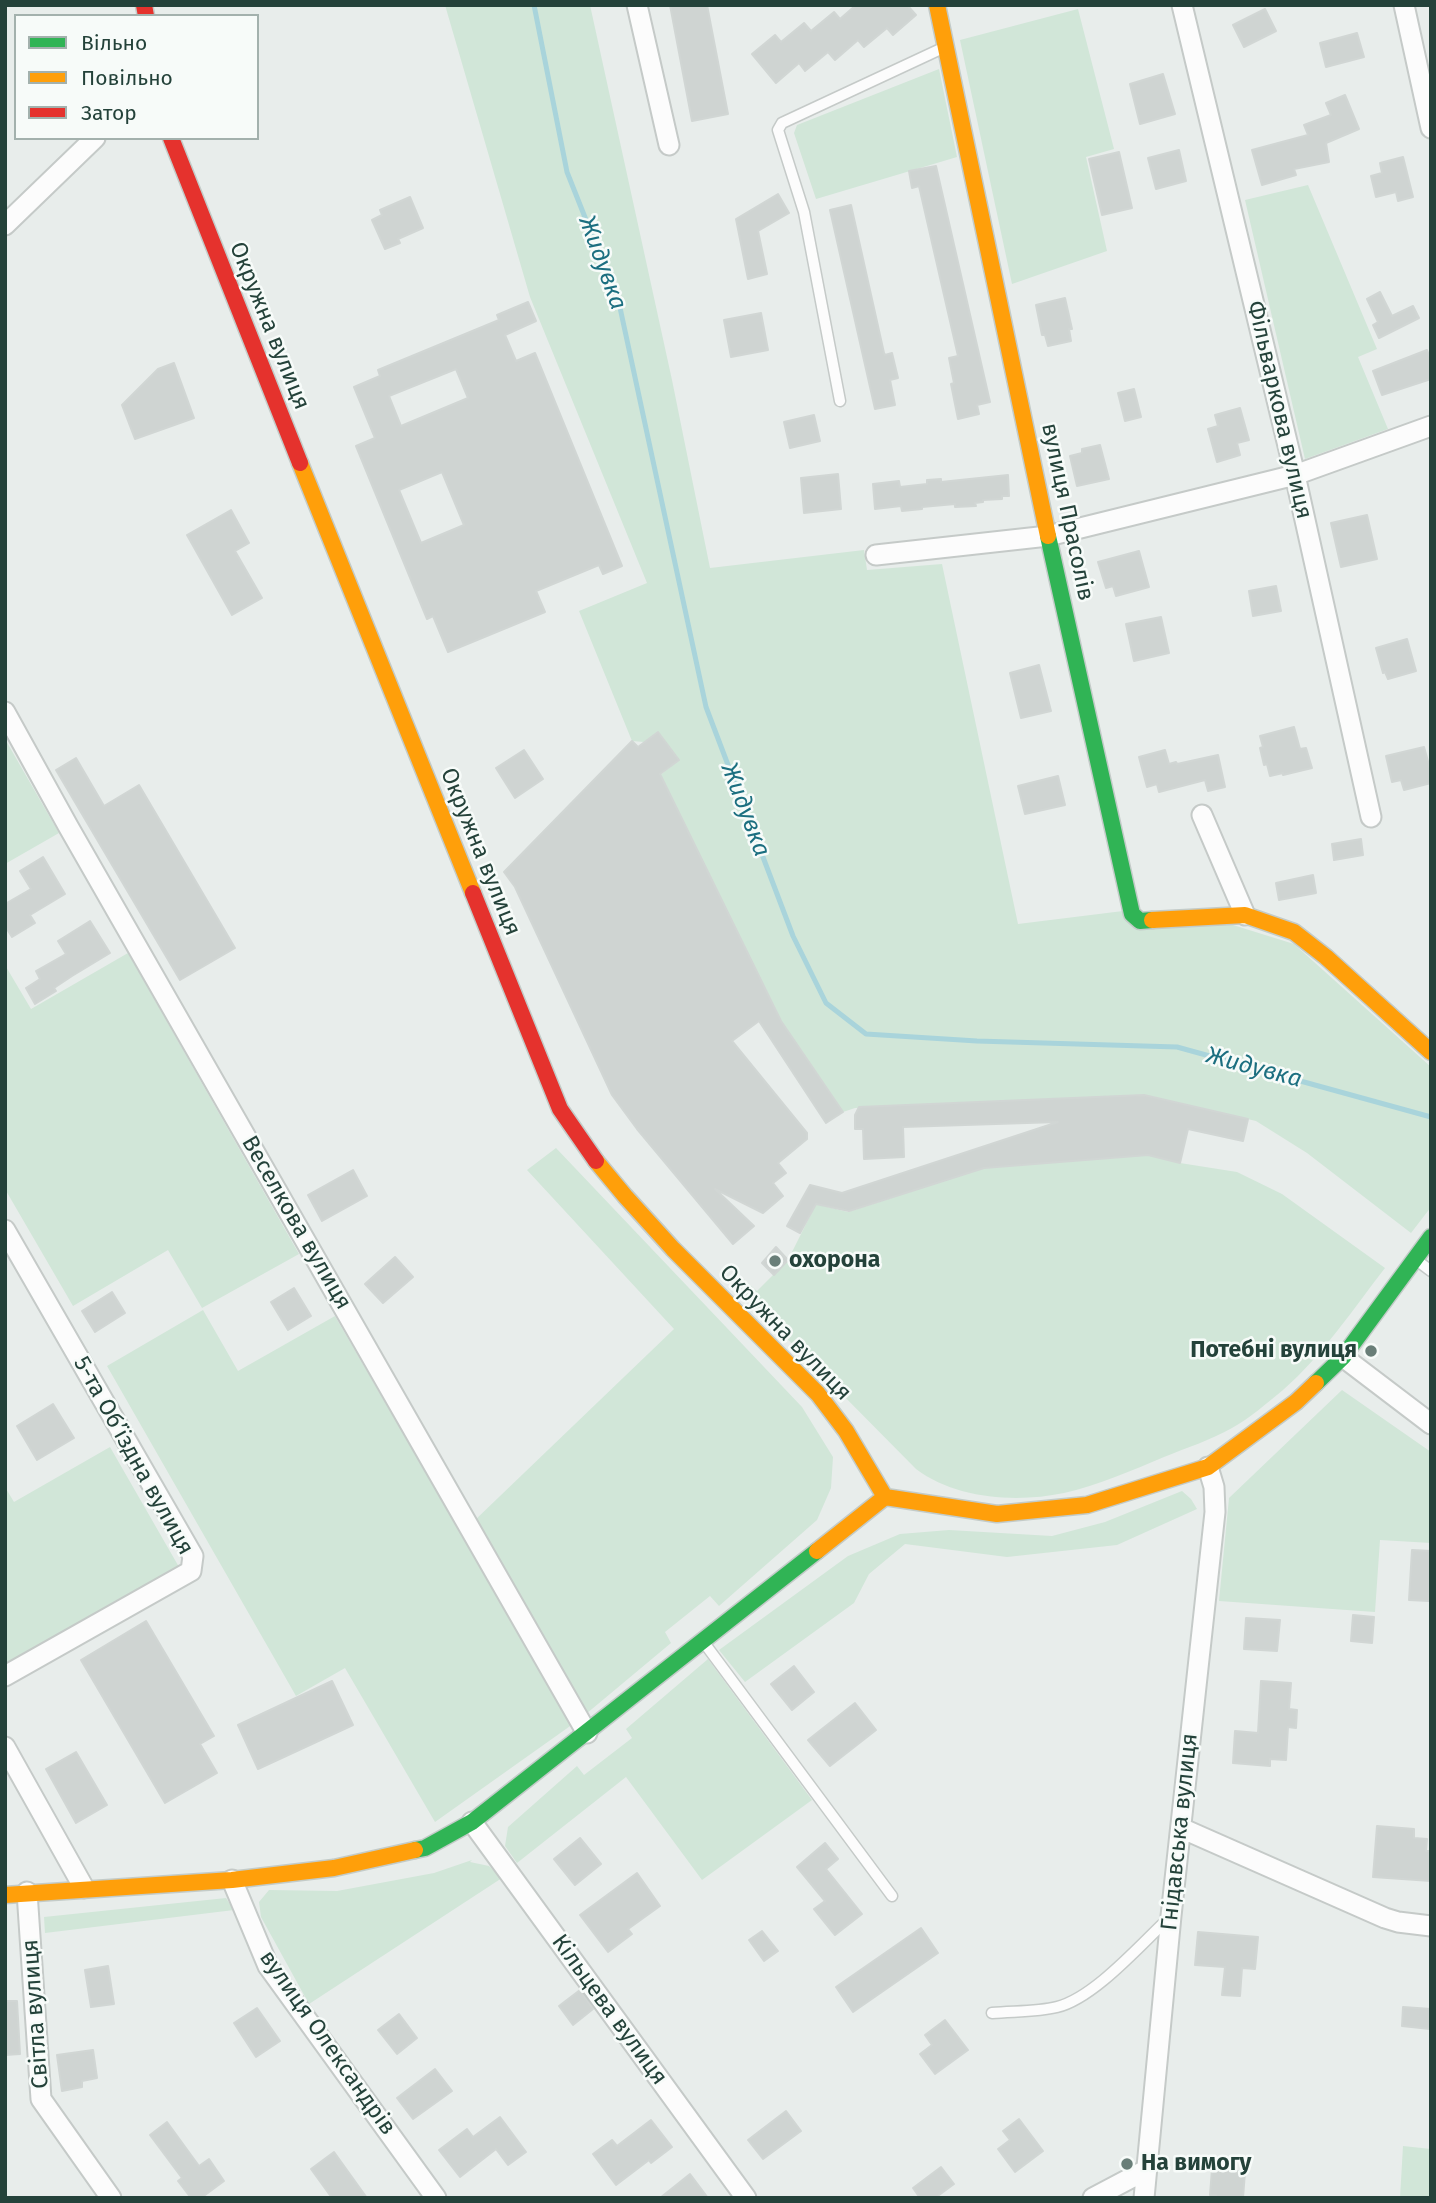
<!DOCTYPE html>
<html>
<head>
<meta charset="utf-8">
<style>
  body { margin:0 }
  #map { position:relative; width:1436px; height:2203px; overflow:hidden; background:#e8edeb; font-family:"Fira Sans",sans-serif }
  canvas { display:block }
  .frame { position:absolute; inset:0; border:7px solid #24423a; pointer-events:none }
  .legend { position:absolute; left:14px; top:14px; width:245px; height:126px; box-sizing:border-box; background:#f7fbf9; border:2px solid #a3b1ad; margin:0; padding:9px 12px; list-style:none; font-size:21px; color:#24423a }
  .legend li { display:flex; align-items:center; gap:14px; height:35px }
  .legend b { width:35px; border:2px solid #a3b1ad }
</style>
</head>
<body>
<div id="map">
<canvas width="1436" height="2203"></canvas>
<div class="frame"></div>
<ul class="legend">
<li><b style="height:9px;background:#30b455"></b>Вільно</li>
<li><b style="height:9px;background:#ff9f0a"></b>Повільно</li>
<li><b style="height:9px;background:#e5322d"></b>Затор</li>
</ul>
</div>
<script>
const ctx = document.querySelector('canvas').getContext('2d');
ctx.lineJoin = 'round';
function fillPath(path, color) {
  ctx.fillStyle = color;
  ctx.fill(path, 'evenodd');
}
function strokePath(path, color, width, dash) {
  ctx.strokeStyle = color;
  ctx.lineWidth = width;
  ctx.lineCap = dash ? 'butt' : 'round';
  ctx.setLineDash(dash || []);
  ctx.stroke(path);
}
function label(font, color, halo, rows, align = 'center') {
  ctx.font = font + ' "Fira Sans",sans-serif';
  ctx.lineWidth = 5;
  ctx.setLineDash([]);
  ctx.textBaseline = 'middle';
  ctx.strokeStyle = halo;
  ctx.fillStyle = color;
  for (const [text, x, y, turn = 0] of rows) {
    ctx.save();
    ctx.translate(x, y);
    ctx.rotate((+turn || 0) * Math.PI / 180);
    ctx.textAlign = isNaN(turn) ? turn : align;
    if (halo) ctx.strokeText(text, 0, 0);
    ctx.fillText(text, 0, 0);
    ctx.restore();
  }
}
fillPath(new Path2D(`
  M445,5H590L672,380L710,568L864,550L867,570L942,564L1018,924L1123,911L1233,925L1294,944L1431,1067V1207L1411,1233L1307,1153L1256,1121L1144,1095L855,1108L843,1112L781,1021L660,775L679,760L658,732L644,742L632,741L579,611L647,583L530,297Z
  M1078,9L1114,149L1086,157L1107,251L1012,284L960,40Z
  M939,69L957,157L816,199L794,133L797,125Z
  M1308,185L1377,349L1358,357L1388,429L1305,459L1245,200Z
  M5,739L59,833L5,864Z
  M128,953L299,1254L202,1308L168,1250L73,1306L5,1189V965L31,1009Z
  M556,1148L802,1407L833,1457L831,1488L817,1520L719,1606L710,1596L665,1632L671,1643L586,1714L474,1521L674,1329L527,1170Z
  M1148,1155L1180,1163L1237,1172L1282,1194L1385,1268C1353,1309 1323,1355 1283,1390C1267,1403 1250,1418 1232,1428C1211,1440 1186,1448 1164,1457C1133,1470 1096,1486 1064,1493C1016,1503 956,1499 916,1469L738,1289L740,1276L757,1291L788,1260L816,1204L848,1212L984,1168Z
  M203,1310L238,1371L335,1316L560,1704L573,1724L435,1822L345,1668L296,1696L107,1366Z
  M1342,1390L1431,1452V1543L1380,1540L1375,1612L1219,1601L1229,1498Z
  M110,1447L179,1567L5,1666V1487L14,1502Z
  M1182,1491L1191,1499L1197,1509L1117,1545L1007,1557L905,1544L869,1574L854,1603L745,1682L719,1650L848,1556L900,1534L949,1530L1052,1536L1105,1522Z
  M708,1659L812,1800L702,1880L626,1777L517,1863L505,1846L508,1827L577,1766L584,1775L632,1738L626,1729Z
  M472,1860L470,1862L489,1866L502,1878L309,2004L261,1917L259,1902L269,1890L337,1891L434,1873Z
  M226,1898L234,1910L45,1933L44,1917Z
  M1403,2146L1431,2149V2198H1400Z`), '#d1e6d8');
strokePath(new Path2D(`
  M534,5L567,172L619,303L706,707L793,936L826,1003L866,1034L977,1041L1177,1047L1431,1117`), '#a9d4db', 5);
const building = new Path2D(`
  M670,5H707L728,114L692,121Z
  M856,5H907L916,15L893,35L887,28L864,47L858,40L835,60L828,52L805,71L799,63L776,83L752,54L775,35L781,42L804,23L811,31L834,12L840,19Z
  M1265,9L1276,31L1244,47L1233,25Z
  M1357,33L1364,57L1326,67L1320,43Z
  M1163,74L1175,114L1140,124L1130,84Z
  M1345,95L1359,129L1326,143L1329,162L1294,169L1296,175L1262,185L1252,150L1308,135L1304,125L1331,115L1326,103Z
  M1179,150L1186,181L1156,189L1148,158Z
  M1119,152L1132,208L1102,215L1089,159Z
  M1403,157L1413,197L1398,201L1396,192L1376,197L1371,176L1382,173L1380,163Z
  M936,166L990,402L977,405L979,414L958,419L951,384L954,383L949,358L958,356L919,186L912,188L909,171Z
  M778,194L789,213L758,231L767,274L748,279L736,219Z
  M410,197L423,228L398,239L400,243L385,249L372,220L382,215L380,210Z
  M851,205L884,353L885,355L892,353L898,378L890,380L895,405L875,409L830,210Z
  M1380,292L1392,316L1413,306L1419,318L1379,338L1373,325L1378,322L1367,299Z
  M1065,298L1072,329H1069L1071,341L1048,346L1045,335H1042L1036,305Z
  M528,302L536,321L505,335L516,361L535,353L622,566L603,574L599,565L536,591L545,612L448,652L433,616L427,619L356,446L375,438L354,387L380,376L378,370L499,320L497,315ZM456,369L468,398L401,426L389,396ZM442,472L464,525L421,543L399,490Z
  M761,313L768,350L731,357L724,320Z
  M1427,350L1431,360V379L1382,395L1373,371Z
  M174,363L194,418L135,439L122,405L158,369Z
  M1134,389L1141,417L1125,421L1118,393Z
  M1240,408L1249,440L1237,443L1240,455L1217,462L1208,429L1218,426L1215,415Z
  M814,415L820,441L790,448L784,422Z
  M1100,445L1109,479L1077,486L1070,456L1082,453V449Z
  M838,474L841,509L804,513L801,478Z
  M1008,475L1009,496H1002V499L983,500V502L975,503L976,506L955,507V504L922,507V509L902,511L901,506L875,509L873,484L899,481L900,487L927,484V480L941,479V482Z
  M231,510L249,543L235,551L262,598L232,615L187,535Z
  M1367,515L1377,559L1341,567L1331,523Z
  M1139,551L1149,587L1116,596L1113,586L1106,588L1098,562Z
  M1276,586L1281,611L1253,616L1249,591Z
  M1161,617L1169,653L1134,661L1126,624Z
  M1407,639L1416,671L1388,679L1385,672L1383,673L1376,648Z
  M1039,665L1051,711L1021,718L1010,673Z
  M1294,727L1300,749L1306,748L1312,768L1283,775V773L1270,776L1267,764L1264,765L1260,748L1263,747L1260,736Z
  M658,732L679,760L660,774L781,1021L843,1112L826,1123L759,1021L732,1041L807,1133V1139L778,1163L786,1173L773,1183L783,1196L763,1213L715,1189L754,1226L733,1244L637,1129L612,1095L515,887L504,872L632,741L638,747Z
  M1424,747L1431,772V783L1404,790L1401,780L1392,782L1386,756Z
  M524,750L543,779L515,798L496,768Z
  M1165,750L1169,764L1176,762L1177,764L1218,755L1225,787L1208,791L1205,780L1159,792L1157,784L1147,787L1139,757Z
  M76,758L104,806L139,785L235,948L180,980L56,770Z
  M1058,776L1065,805L1025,814L1018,786Z
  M1361,839L1363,855L1334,860L1332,844Z
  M43,857L65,894L30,915L35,923L12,937L5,926V904L31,889L20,871Z
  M1313,875L1316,893L1279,900L1276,883Z
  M90,921L110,953L72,976L54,988L56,991L35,1004L26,988L40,979L36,971L66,954L58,941Z
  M1144,1095L1248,1119L1243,1141L1188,1129L1180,1163L1148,1155L984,1168L849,1211L816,1204L800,1233L787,1226L810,1185L842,1193L1058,1122L903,1127L904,1157L864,1159L863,1129H855V1115L859,1107Z
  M353,1170L367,1196L322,1221L308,1195Z
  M776,1247L788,1260L774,1275L762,1263Z
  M395,1257L413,1277L383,1303L365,1284Z
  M294,1288L311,1316L288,1330L271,1302Z
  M112,1292L125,1313L95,1332L82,1311Z
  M53,1404L74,1438L37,1460L17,1426Z
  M1412,1550L1431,1551L1429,1601L1409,1600Z
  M1353,1615L1374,1617L1372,1643L1351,1641Z
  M1246,1618L1280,1620L1277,1651L1244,1649Z
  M146,1621L214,1736L200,1744L217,1773L165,1803L81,1660Z
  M794,1666L814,1692L792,1710L771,1684Z
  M332,1681L353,1725L258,1769L238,1725Z
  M1261,1681L1291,1683L1289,1709L1297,1710L1296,1728L1288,1727L1286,1760L1270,1759V1766L1233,1763L1235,1731L1258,1733Z
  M855,1703L876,1730L830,1766L808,1740Z
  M76,1752L107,1805L76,1823L46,1769Z
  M1377,1826L1414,1829V1838L1427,1839L1426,1851H1431V1881L1373,1877Z
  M580,1838L601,1864L575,1885L554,1859Z
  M825,1843L838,1859L826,1869L862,1914L835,1935L814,1909L825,1901L797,1867Z
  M637,1873L660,1906L628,1929L632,1934L608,1952L580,1915Z
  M921,1928L938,1953L853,2012L836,1987Z
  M762,1931L778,1951L764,1961L749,1940Z
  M1198,1932L1258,1937L1255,1969L1242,1968L1240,1996L1222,1995L1225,1967L1195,1965Z
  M108,1966L114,2004L91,2007L85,1970Z
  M580,1990L593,2009L573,2025L559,2006Z
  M5,2001H17L20,2054L5,2055Z
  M1403,2007L1431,2009L1430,2029L1402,2026Z
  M257,2008L280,2041L256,2057L234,2023Z
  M399,2014L417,2038L397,2054L378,2030Z
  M945,2020L968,2050L935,2074L920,2054L932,2045L925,2035Z
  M93,2050L97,2078L82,2081V2087L62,2091L57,2055Z
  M435,2069L452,2091L413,2119L397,2098Z
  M786,2111L801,2131L763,2159L748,2140Z
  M500,2117L526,2152L508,2165L496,2149L460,2177L439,2150L467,2129L473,2137Z
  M1019,2119L1043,2151L1015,2172L998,2149L1010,2140L1003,2131Z
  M651,2120L672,2147L651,2163L649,2160L616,2185L593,2154L612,2140L617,2146Z
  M167,2122L199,2166L209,2159L224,2181L201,2198H191L178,2181L182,2178L150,2135Z
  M334,2152L367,2198H332L311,2169Z
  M941,2167L954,2184L935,2198H920L913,2188Z
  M1212,2169L1245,2172L1243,2198H1216V2195H1210Z
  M690,2174L708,2198H660Z`);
fillPath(building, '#cfd4d2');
strokePath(building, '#d1d6d4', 2);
const lane = new Path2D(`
  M840,401L804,212L778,130L782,123L945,47
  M1415,1259L1431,1271
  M705,1644L892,1896
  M992,2013C1013,2011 1037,2012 1057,2007C1094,1998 1140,1945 1168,1919`);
const street = new Path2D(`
  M637,5L669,145
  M1182,5L1295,475L1371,817
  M1404,5L1431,128
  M5,225L95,138
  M876,555L1048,536L1295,475L1431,426
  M5,712L68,826L587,1733
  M1202,815L1245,915
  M5,1230L193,1556L191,1571L5,1676
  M1343,1357L1431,1424
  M5,1747L84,1888
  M472,1822L746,2198
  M1181,1828L1385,1918L1398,1922L1431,1926
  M232,1880L268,1966L436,2198
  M27,1892L41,2099L111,2198
  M1093,2198L1146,2170
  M1144,2198L1171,1916L1215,1512L1214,1487L1208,1467`);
const fast = new Path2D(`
  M1048,536L1132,914L1140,921L1152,920
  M1316,1383L1343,1357L1431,1237
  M415,1850L425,1848L472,1822L817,1551`);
const slow = new Path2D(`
  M937,5L1048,536
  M300,463L473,893
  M1152,920L1245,915L1294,932L1326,957L1431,1052
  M596,1161L625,1196L673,1249L818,1394L846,1431L885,1497L817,1551
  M885,1497L997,1514L1087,1505L1208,1467L1296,1402L1316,1383
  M5,1895L232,1880L334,1868L415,1850`);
const jam = new Path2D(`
  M144,5L146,16
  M171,138L300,463
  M473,893L560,1109L596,1161`);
strokePath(lane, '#c5cac8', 13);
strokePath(street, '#c5cac8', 23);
strokePath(fast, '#c3cbc8', 19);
strokePath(slow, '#c3cbc8', 19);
strokePath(jam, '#c3cbc8', 19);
strokePath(lane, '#fcfcfc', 10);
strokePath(street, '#fcfcfc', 19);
strokePath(fast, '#30b455', 16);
strokePath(slow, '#ff9f0a', 16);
strokePath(jam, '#e5322d', 16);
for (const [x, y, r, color] of [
  [775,1261,7,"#697e78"],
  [1371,1351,7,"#697e78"],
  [1127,2164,7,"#697e78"]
]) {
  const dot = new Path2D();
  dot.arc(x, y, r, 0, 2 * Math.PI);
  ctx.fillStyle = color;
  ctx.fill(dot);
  strokePath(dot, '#f7fbf9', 2.5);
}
label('23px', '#24423a', '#f7fbf9', [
  ["Окружна вулиця",269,326,68],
  ["Фільваркова вулиця",1279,410,77],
  ["вулиця Прасолів",1067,512,78],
  ["Окружна вулиця",480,852,68],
  ["Веселкова вулиця",296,1223,60],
  ["Окружна вулиця",785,1333,46],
  ["5-та Обʼїздна вулиця",133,1456,61],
  ["Гнідавська вулиця",1180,1832,-84],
  ["Кільцева вулиця",609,2010,54],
  ["Світла вулиця",36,2014,-94],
  ["вулиця Олександрів",327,2043,55]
]);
label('bold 23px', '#24423a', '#f7fbf9', [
  ["охорона",789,1261],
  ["Потебні вулиця",1357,1351,"right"],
  ["На вимогу",1141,2164]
], 'left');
label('italic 24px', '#1c6f80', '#f7fbf9', [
  ["Жидувка",602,263,70],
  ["Жидувка",745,810,69],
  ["Жидувка",1254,1068,15]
]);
</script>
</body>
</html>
